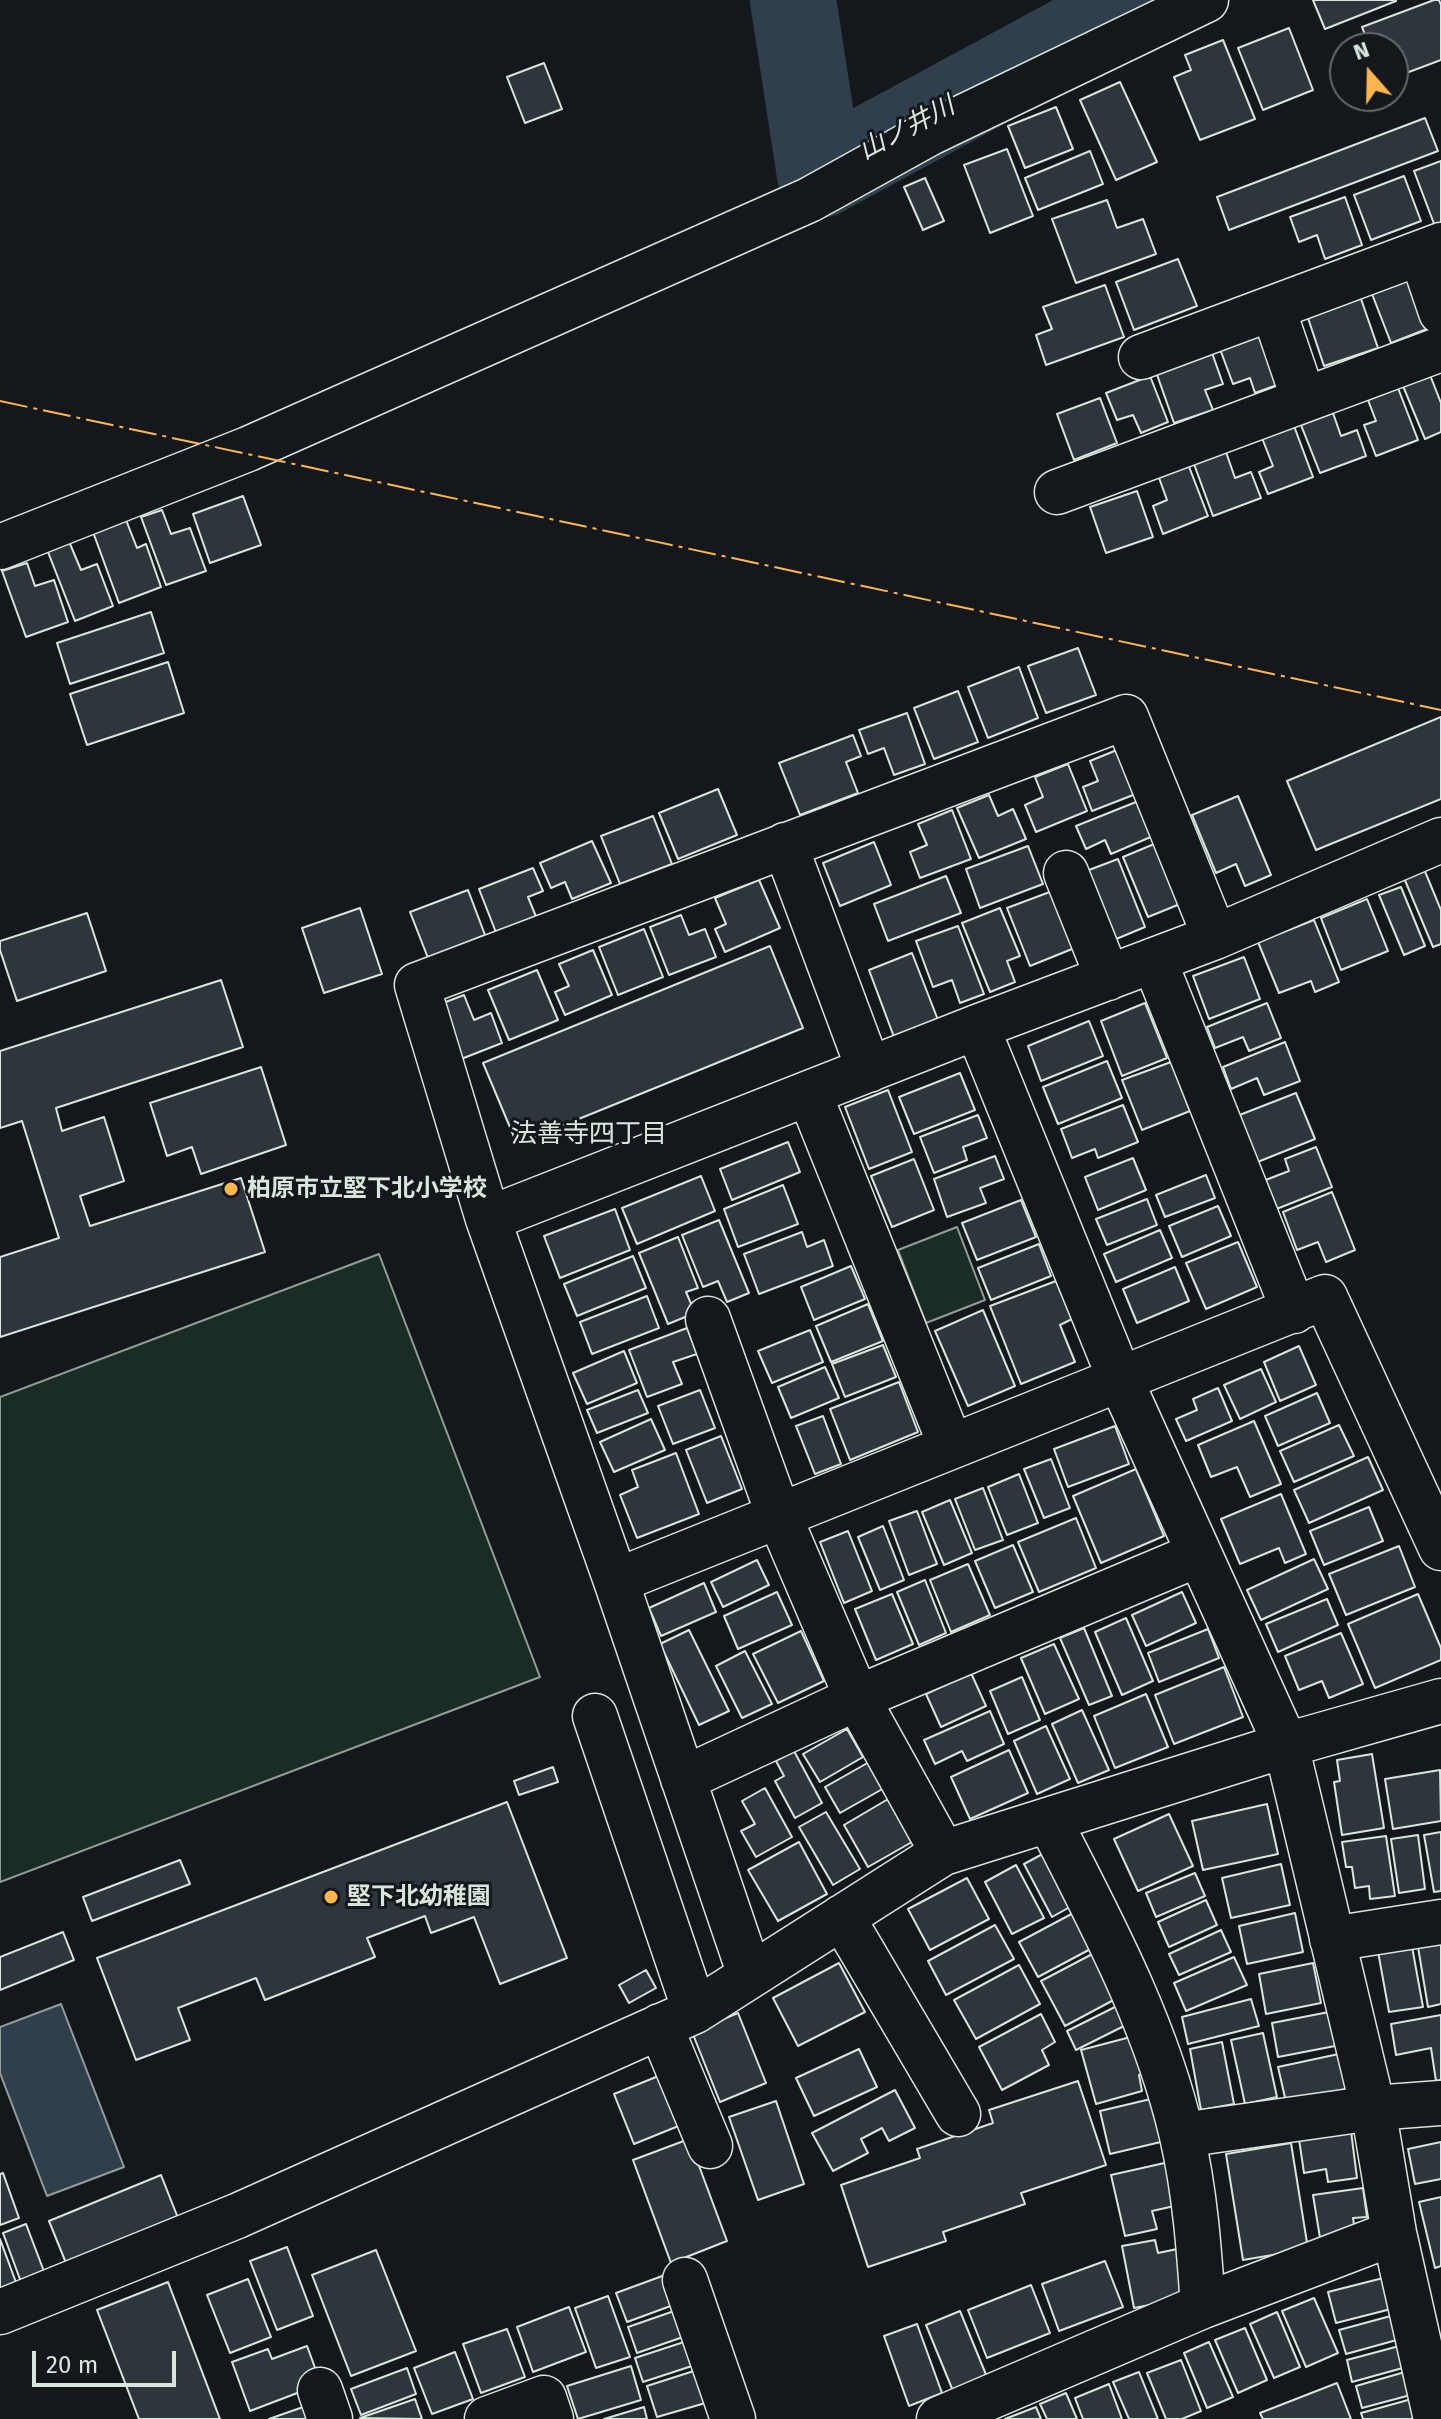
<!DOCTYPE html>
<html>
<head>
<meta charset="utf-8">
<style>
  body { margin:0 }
  #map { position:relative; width:1441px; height:2419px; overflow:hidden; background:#14181c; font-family:"Fira Sans",sans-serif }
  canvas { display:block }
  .north { position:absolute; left:1329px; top:32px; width:80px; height:80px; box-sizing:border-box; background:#14181c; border:2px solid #626a69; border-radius:50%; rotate:340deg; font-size:22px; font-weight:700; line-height:32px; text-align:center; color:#d8e6dc }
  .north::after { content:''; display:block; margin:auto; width:28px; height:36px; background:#ffb74d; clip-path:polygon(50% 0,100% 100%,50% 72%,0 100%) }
  .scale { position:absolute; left:32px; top:2351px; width:144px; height:36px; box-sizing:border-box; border:4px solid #d8e6dc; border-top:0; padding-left:10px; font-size:24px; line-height:28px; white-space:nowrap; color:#d8e6dc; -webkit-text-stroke:6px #14181c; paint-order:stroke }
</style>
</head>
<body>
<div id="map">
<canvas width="1441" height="2419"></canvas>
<div class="north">N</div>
<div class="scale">20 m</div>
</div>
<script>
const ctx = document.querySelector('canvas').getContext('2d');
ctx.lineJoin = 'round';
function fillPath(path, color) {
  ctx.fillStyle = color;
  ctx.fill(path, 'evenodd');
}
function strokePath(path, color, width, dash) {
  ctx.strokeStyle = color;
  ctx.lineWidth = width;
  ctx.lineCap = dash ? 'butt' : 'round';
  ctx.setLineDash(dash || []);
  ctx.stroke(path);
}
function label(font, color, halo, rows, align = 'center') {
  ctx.font = font + ' "Fira Sans","Noto Sans JP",sans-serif';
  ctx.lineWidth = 6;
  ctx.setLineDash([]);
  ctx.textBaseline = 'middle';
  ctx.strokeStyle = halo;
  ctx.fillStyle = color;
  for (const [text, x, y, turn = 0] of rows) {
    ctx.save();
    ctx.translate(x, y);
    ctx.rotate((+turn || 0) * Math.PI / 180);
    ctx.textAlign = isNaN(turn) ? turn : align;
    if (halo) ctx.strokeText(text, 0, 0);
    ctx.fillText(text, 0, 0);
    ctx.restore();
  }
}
const green = new Path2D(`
  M957,1227L985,1300L926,1323L898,1250Z
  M379,1254L540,1677L0,1882V1397Z`);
fillPath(green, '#1a2d24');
strokePath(green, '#939e99', 2);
const water = new Path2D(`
  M61,2004L124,2167L47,2196L0,2073V2027Z`);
fillPath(water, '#2f3f4d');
strokePath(water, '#939e99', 2);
strokePath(new Path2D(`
  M793,0L820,175L1101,23L1151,0`), '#2f3f4d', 86);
const building = new Path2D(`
  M1313,0H1396V1L1325,29Z
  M1434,0H1439L1441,5V60L1393,78V48H1370L1362,27Z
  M1289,28L1313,90L1263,110L1238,48Z
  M1223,40L1255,119L1200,140L1174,77L1191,70L1185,55Z
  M544,63L562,109L525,123L507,77Z
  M1120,82L1157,162L1116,180L1080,100Z
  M1056,107L1073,149L1025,168L1008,126Z
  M1425,118L1438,151L1229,230L1217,197Z
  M1007,149L1033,216L990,233L964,165Z
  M1090,151L1103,184L1038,210L1025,178Z
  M1441,161V227L1436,229L1414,171Z
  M1404,176L1421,221L1371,240L1354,195Z
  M925,178L944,221L923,230L904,187Z
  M1345,197L1362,245L1325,259L1317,235L1299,242L1290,217Z
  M1107,200L1117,228L1143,219L1156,254L1076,283L1052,219Z
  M1178,259L1197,306L1134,330L1116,282Z
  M1413,278L1432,327L1391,343L1372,294Z
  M1105,285L1124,337L1046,365L1036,335L1052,329L1043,307Z
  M1360,296L1378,348L1324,366L1307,315Z
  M1269,331L1288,381L1255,393L1250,378L1233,384L1220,349Z
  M1211,350L1223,384L1205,390L1213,410L1174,423L1155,369Z
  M1430,375L1441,403V432L1425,439L1403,386Z
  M1150,376L1168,422L1141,433L1133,415L1117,420L1106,393Z
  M1398,388L1418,440L1376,456L1364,425L1376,421L1368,400Z
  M1100,398L1117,443L1074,460L1057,414Z
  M1333,413L1341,436L1357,430L1366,456L1320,473L1301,425Z
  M1294,426L1313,477L1268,494L1259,472L1273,466L1262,438Z
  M1226,452L1235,478L1251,472L1261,498L1213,516L1194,464Z
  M1188,464L1208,516L1163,534L1153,506L1167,500L1158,475Z
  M1137,491L1153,537L1106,553L1090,507Z
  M243,496L261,545L210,563L193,514Z
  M162,510L171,534L190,528L206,571L166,585L141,517Z
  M126,520L137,548L146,544L161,587L119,603L93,532Z
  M68,539L81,570L97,564L113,606L75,621L46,547Z
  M27,563L35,586L54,580L68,622L26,637L2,571Z
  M151,612L164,653L70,684L57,643Z
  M1078,648L1096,695L1046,713L1028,666Z
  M168,662L184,713L87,745L70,694Z
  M1019,667L1038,718L988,738L968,687Z
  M958,691L978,742L934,759L914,708Z
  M907,713L925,764L894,775L884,748L868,754L859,730Z
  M1441,717V799L1316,850L1287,781Z
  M853,735L861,756L846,762L858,793L800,815L779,763Z
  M1129,745L1146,790L1092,811L1083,787L1098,781L1090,761Z
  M1068,764L1087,811L1036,832L1025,805L1043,797L1035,777Z
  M718,789L737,835L678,859L659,813Z
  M989,795L998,816L1013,809L1026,839L979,858L957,808Z
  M1238,796L1271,875L1245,886L1236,864L1216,873L1192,815Z
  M1146,798L1160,833L1111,854L1105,840L1086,849L1076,826Z
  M952,810L971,859L920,878L910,852L927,845L918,824Z
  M653,816L672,864L620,884L601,836Z
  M592,841L611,883L572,899L565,882L551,888L540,863Z
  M874,842L891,885L840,906L823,863Z
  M1159,842L1185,902L1148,917L1123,857Z
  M1028,846L1043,884L980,908L966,869Z
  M1118,859L1145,927L1109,942L1081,873Z
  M533,868L543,891L528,897L537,919L497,935L479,889Z
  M1424,869L1441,910V944L1433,947L1404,878Z
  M946,876L961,913L888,941L874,904Z
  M759,880L780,928L725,952L715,929L726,924L715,898Z
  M1401,887L1425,946L1404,955L1379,895Z
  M468,890L485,935L428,958L410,912Z
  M1055,890L1077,947L1030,966L1007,908Z
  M1367,899L1388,951L1341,970L1321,918Z
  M360,908L382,974L324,993L302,928Z
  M1000,908L1020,956L1007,961L1015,982L990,992L962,923Z
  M87,913L106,971L17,1001L0,950V941Z
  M681,915L689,935L705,929L716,957L669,975L650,927Z
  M1314,920L1339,982L1315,992L1311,981L1279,993L1258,942Z
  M958,926L984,994L960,1003L952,980L933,987L916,941Z
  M644,929L663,977L618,995L599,947Z
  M770,946L803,1028L517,1144L483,1063Z
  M593,950L612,995L565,1015L555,992L569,986L559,964Z
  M912,953L938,1020L894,1037L869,970Z
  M1244,957L1260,999L1209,1019L1193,976Z
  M537,970L558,1020L509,1040L488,990Z
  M221,980L243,1047L56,1108L62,1131L104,1117L124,1181L80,1196L90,1226L241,1178L265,1252L0,1337V1257L59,1238L22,1121L0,1128V1051Z
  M464,995L474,1020L491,1013L502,1043L451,1063L430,1008Z
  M1145,1003L1167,1058L1122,1076L1101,1021Z
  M1267,1003L1281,1038L1249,1051L1243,1037L1215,1048L1207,1027Z
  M1089,1021L1103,1056L1041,1081L1028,1046Z
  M1285,1042L1300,1081L1264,1095L1257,1078L1231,1089L1223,1067Z
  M1107,1061L1122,1098L1058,1124L1043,1087Z
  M1171,1062L1190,1111L1142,1130L1122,1080Z
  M261,1067L286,1145L201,1174L192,1147L167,1156L150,1103Z
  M960,1073L975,1110L914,1134L899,1097Z
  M888,1090L912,1152L869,1169L845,1107Z
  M1296,1093L1315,1139L1255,1163L1237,1116Z
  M1123,1105L1138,1142L1098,1158L1095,1149L1072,1158L1061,1129Z
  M978,1115L987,1138L963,1147L967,1160L934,1173L920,1137Z
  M788,1142L800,1172L732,1200L720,1169Z
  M1316,1147L1332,1187L1274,1210L1263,1181L1289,1171L1285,1159Z
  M995,1156L1004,1179L980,1188L986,1203L947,1217L934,1179Z
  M1133,1158L1146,1190L1098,1210L1085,1177Z
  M914,1159L934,1210L892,1227L871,1176Z
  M1206,1175L1215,1198L1165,1217L1156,1195Z
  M701,1176L715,1211L637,1244L622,1208Z
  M783,1185L798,1224L738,1247L724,1209Z
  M1332,1192L1355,1250L1326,1262L1318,1242L1297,1250L1283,1212Z
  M1147,1199L1157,1225L1107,1245L1096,1219Z
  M1021,1200L1036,1237L977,1260L962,1223Z
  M1218,1206L1231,1236L1182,1257L1169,1226Z
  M615,1209L630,1250L560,1278L544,1236Z
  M719,1220L749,1293L727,1302L718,1281L703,1287L682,1235Z
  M1160,1230L1172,1258L1116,1282L1104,1254Z
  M802,1232L807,1247L824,1240L833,1266L759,1294L744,1254Z
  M678,1237L698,1288L686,1292L695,1313L668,1324L639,1253Z
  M1238,1242L1257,1287L1206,1309L1186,1263Z
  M1039,1244L1051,1276L991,1300L978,1268Z
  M633,1256L646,1288L577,1316L564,1284Z
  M851,1266L865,1299L814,1320L801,1287Z
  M1175,1267L1189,1301L1137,1323L1123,1289Z
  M1056,1281L1072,1319L1060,1325L1075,1362L1021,1384L990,1306Z
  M647,1296L659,1328L592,1354L580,1322Z
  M868,1304L883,1341L831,1362L816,1326Z
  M983,1310L1015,1386L968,1406L935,1331Z
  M687,1328L697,1354L673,1362L682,1384L647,1397L629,1350Z
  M810,1330L823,1362L772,1383L758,1351Z
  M883,1345L896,1377L845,1397L832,1364Z
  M1299,1346L1316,1385L1280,1401L1264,1362Z
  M624,1351L637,1383L587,1404L573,1373Z
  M825,1367L839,1398L791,1418L778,1387Z
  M1261,1369L1276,1402L1240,1419L1224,1385Z
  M899,1382L918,1432L850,1460L830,1409Z
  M1218,1388L1232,1421L1186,1441L1176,1419L1197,1410L1193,1399Z
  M638,1390L648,1413L597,1433L587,1410Z
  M700,1390L715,1428L673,1444L658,1406Z
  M1317,1393L1330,1423L1278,1446L1265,1416Z
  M823,1416L841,1464L815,1474L796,1426Z
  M651,1419L665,1450L614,1472L600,1442Z
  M1254,1421L1281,1484L1250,1497L1237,1467L1211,1477L1198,1445Z
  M1339,1425L1354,1456L1294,1482L1280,1451Z
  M1115,1426L1129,1464L1068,1487L1054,1449Z
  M721,1436L742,1489L707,1503L686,1450Z
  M676,1453L699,1514L637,1538L620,1495L638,1487L632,1470Z
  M1368,1457L1383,1490L1309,1523L1294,1490Z
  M1051,1459L1070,1508L1044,1518L1024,1469Z
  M1136,1469L1164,1536L1101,1563L1073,1496Z
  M1019,1474L1038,1523L1007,1535L988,1487Z
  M983,1488L1003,1540L975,1550L955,1499Z
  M1281,1494L1306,1554L1285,1563L1279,1548L1240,1564L1221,1519Z
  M950,1500L972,1553L944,1565L922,1512Z
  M1369,1507L1383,1541L1324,1565L1310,1531Z
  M917,1511L937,1564L909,1575L889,1521Z
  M1076,1518L1096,1568L1039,1592L1018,1542Z
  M883,1526L904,1580L880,1590L858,1537Z
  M848,1531L872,1591L844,1603L820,1542Z
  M1013,1545L1033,1592L995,1608L975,1561Z
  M1399,1546L1415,1587L1346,1615L1329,1574Z
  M1314,1559L1328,1589L1261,1620L1247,1590Z
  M757,1560L769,1585L723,1607L711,1582Z
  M968,1564L990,1615L951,1632L930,1580Z
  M925,1580L946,1633L919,1645L897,1592Z
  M704,1583L716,1612L661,1636L649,1608Z
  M777,1592L792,1625L738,1649L724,1616Z
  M1182,1592L1196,1623L1146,1646L1132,1615Z
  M892,1594L913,1644L876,1660L855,1609Z
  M1418,1594L1441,1648V1660L1375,1688L1348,1624Z
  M1327,1599L1338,1625L1278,1652L1266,1624Z
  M1126,1618L1153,1681L1122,1695L1095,1632Z
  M1084,1628L1112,1696L1089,1705L1060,1638Z
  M1208,1629L1219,1658L1159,1682L1148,1653Z
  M689,1630L729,1711L699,1725L660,1644Z
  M801,1631L824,1681L778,1703L753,1654Z
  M1341,1633L1363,1684L1329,1698L1322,1681L1299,1690L1285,1656Z
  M1054,1644L1079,1699L1045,1714L1021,1658Z
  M745,1651L772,1704L742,1718L716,1666Z
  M1224,1667L1243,1717L1174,1744L1155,1695Z
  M971,1673L986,1706L941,1727L926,1694Z
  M1022,1677L1040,1720L1008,1734L990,1691Z
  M1146,1694L1168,1747L1115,1768L1094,1716Z
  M1082,1710L1109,1770L1078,1783L1052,1724Z
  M990,1711L1004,1744L967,1761L962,1751L935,1764L924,1740Z
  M1046,1726L1070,1779L1037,1794L1014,1741Z
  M847,1729L863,1757L820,1782L803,1754Z
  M1009,1750L1028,1793L970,1819L951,1777Z
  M794,1751L822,1803L795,1818L775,1781L784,1776L776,1761Z
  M1372,1754L1384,1828L1342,1835L1334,1782L1340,1781L1337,1760Z
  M871,1761L886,1787L840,1813L825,1787Z
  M553,1767L558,1782L519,1795L514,1781Z
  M1440,1770L1441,1821L1393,1829L1385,1779Z
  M765,1788L792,1837L756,1857L741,1831L755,1824L742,1801Z
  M895,1795L919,1838L868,1867L844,1825Z
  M507,1802L567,1958L500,1984L474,1917L431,1933L425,1916L367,1938L375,1957L265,2000L256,1978L178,2008L190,2040L136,2060L97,1958Z
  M1267,1804L1278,1854L1203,1870L1192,1821Z
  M826,1812L860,1869L833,1885L799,1827Z
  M1169,1814L1193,1866L1138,1891L1114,1839Z
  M1441,1832V1891L1434,1892L1424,1835Z
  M1418,1835L1425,1889L1399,1893L1391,1839Z
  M1386,1836L1395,1896L1370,1899L1369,1886L1355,1888L1352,1867H1346L1342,1842Z
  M799,1842L827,1894L778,1921L748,1870Z
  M1050,1850L1077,1903L1052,1917L1024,1864Z
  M180,1860L190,1884L92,1921L83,1897Z
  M1281,1864L1290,1905L1231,1918L1222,1878Z
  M1016,1865L1044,1918L1012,1934L985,1882Z
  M1195,1873L1205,1896L1156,1917L1146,1893Z
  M967,1878L989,1919L930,1950L908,1909Z
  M1206,1900L1217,1925L1169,1947L1158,1922Z
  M1079,1910L1098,1945L1038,1977L1019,1942Z
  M1295,1913L1303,1952L1247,1964L1239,1926Z
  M995,1925L1014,1959L946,1995L928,1961Z
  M1221,1930L1231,1952L1179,1975L1169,1954Z
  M63,1932L74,1960L0,1990V1957Z
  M1441,1937V2004L1428,2007L1417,1941Z
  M1411,1941L1423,2007L1389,2012L1377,1946Z
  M1100,1950L1123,1995L1065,2026L1041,1981Z
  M1234,1957L1247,1985L1186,2011L1174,1983Z
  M839,1963L865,2012L798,2046L773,1998Z
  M1313,1963L1321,2003L1266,2014L1259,1974Z
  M1019,1965L1040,2004L976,2039L954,2000Z
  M646,1970L656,1988L629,2003L619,1985Z
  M1251,1999L1259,2026L1188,2044L1182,2017Z
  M1125,2002L1134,2021L1076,2050L1067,2031Z
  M1329,2012L1335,2046L1278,2057L1272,2023Z
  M738,2013L766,2083L720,2102L692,2032Z
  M1041,2014L1055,2042L1042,2050L1049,2065L1002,2090L979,2047Z
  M1441,2015V2080L1436,2081L1431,2048L1396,2055L1391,2024Z
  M1263,2033L1277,2097L1245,2104L1231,2040Z
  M1142,2034L1152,2072L1139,2075L1142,2091L1096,2104L1081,2050Z
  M1222,2042L1234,2104L1201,2110L1190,2049Z
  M859,2049L877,2087L814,2116L796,2078Z
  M1348,2052L1356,2087L1286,2102L1278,2067Z
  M661,2075L681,2125L634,2144L614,2094Z
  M1078,2081L1106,2165L1021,2193L1025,2204L943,2232L946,2241L868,2267L841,2185L920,2158L917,2149L993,2123L989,2110Z
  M895,2090L915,2128L889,2141L882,2128L861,2139L868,2153L833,2171L812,2133Z
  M1155,2098L1165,2141L1110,2154L1100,2111Z
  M776,2101L804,2184L758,2200L729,2117Z
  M1351,2131L1357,2178L1328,2182L1326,2169L1304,2173L1299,2139Z
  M689,2139L727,2241L671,2263L633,2160Z
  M1441,2142V2179L1415,2184L1408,2149Z
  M1291,2143L1308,2249L1243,2260L1226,2154Z
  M1169,2162L1179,2205L1152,2211L1157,2229L1125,2236L1111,2175Z
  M3,2173L19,2218L0,2225V2174Z
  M161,2175L178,2218L66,2263L49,2221Z
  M1363,2188L1367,2217L1353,2218L1356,2238L1321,2244L1313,2195Z
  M1441,2197V2266L1435,2268L1419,2202Z
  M26,2224L45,2274L21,2282L3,2233Z
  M0,2239L17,2285L0,2291Z
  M1155,2240L1158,2253L1182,2248L1192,2297L1134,2308L1122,2246Z
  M287,2247L313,2316L277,2330L250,2261Z
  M376,2250L416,2351L351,2376L312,2275Z
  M1105,2261L1123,2307L1059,2331L1042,2284Z
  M665,2275L676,2304L627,2322L616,2293Z
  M1387,2277L1395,2308L1336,2323L1328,2292Z
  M248,2279L271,2337L230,2353L207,2295Z
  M168,2282L220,2419H139L97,2310Z
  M1031,2285L1050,2333L987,2358L968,2310Z
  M608,2296L630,2357L596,2368L575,2308Z
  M1314,2298L1338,2353L1306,2367L1282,2311Z
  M569,2307L586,2352L533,2372L517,2327Z
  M677,2310L686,2336L637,2353L628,2327Z
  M960,2311L987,2377L953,2391L926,2325Z
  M1277,2312L1300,2367L1274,2378L1250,2324Z
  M1398,2314L1404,2338L1346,2354L1339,2330Z
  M917,2324L942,2393L909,2406L884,2336Z
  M1245,2328L1267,2380L1238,2393L1215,2340Z
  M507,2329L525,2377L481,2393L463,2344Z
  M687,2341L695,2365L643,2382L635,2358Z
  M1209,2342L1233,2397L1207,2408L1184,2353Z
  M1403,2345L1410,2366L1352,2382L1347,2360Z
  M307,2346L321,2384L250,2411L232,2362L268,2349L272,2359Z
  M455,2352L473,2399L432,2414L414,2368Z
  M1181,2360L1201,2411L1182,2419H1166L1147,2373Z
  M631,2366L641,2400L578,2419L567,2386Z
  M407,2368L416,2394L361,2415L351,2389Z
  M700,2369L709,2402L657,2417L647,2386Z
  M1412,2370L1418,2393L1362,2408L1356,2386Z
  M1139,2372L1158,2419H1129L1113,2382Z
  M1337,2383L1351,2419H1263L1260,2413Z
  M1109,2384L1122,2419H1083L1075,2398Z
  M1066,2393L1077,2419H1047L1040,2404Z
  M1419,2397L1425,2419H1363L1361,2413Z
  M415,2399L422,2419L360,2418Z
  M306,2406L311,2419H269Z
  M644,2407L647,2419H604Z
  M1036,2407L1041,2419H1005Z`);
fillPath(building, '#2c363c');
strokePath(building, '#d8e6dc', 2);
const minor = new Path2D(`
  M1421,253L1441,312
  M1273,309L1304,400
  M1141,357L1441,245
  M1057,492L1441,349
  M0,547L248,449L809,200L930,133L1206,0
  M785,845L869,1070
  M1066,873L1108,978
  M1215,937L1441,840
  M1154,960L1294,1311
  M977,1027L1120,1379L1286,1745L1373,2108L1394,2233L1436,2419
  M809,1093L951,1446
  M488,1219L417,985L1126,717L1215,937L977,1027L488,1219L616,1581L750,1975
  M708,1319L779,1516L857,1698L943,1853
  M616,1581L1325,1297L1441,1548
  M595,1716L695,2011
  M683,1779L857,1698L1199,1554
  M1049,1820C1101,1922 1156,2023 1182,2136C1195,2192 1199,2249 1203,2306
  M842,1917L958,2114
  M1332,1939L1441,1922
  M660,2026L710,2146
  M1182,2135L1373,2108L1441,2103
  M685,2280L733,2419
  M0,2312L237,2216L695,2011L943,1853L1286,1745L1441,1701
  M320,2390L330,2419
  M487,2419L544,2398L551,2419
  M939,2419L1203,2306L1394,2233`);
strokePath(minor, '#d8e6dc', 47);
strokePath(minor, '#14181c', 44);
strokePath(new Path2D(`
  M0,401L1441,710`), '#ffb74d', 2, [28, 6, 4, 6]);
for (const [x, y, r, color] of [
  [231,1189,8,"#ffb74d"],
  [331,1897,8,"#ffb74d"]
]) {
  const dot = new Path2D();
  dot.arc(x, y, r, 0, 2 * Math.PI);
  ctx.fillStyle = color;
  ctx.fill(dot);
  strokePath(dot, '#14181c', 3);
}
label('bold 24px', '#d8e6dc', '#14181c', [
  ["柏原市立堅下北小学校",247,1189],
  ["堅下北幼稚園",347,1897]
], 'left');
label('italic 26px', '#d8e6dc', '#14181c', [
  ["山ノ井川",907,129,-28]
]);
label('26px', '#d8e6dc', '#14181c', [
  ["法善寺四丁目",589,1135]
]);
</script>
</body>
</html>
